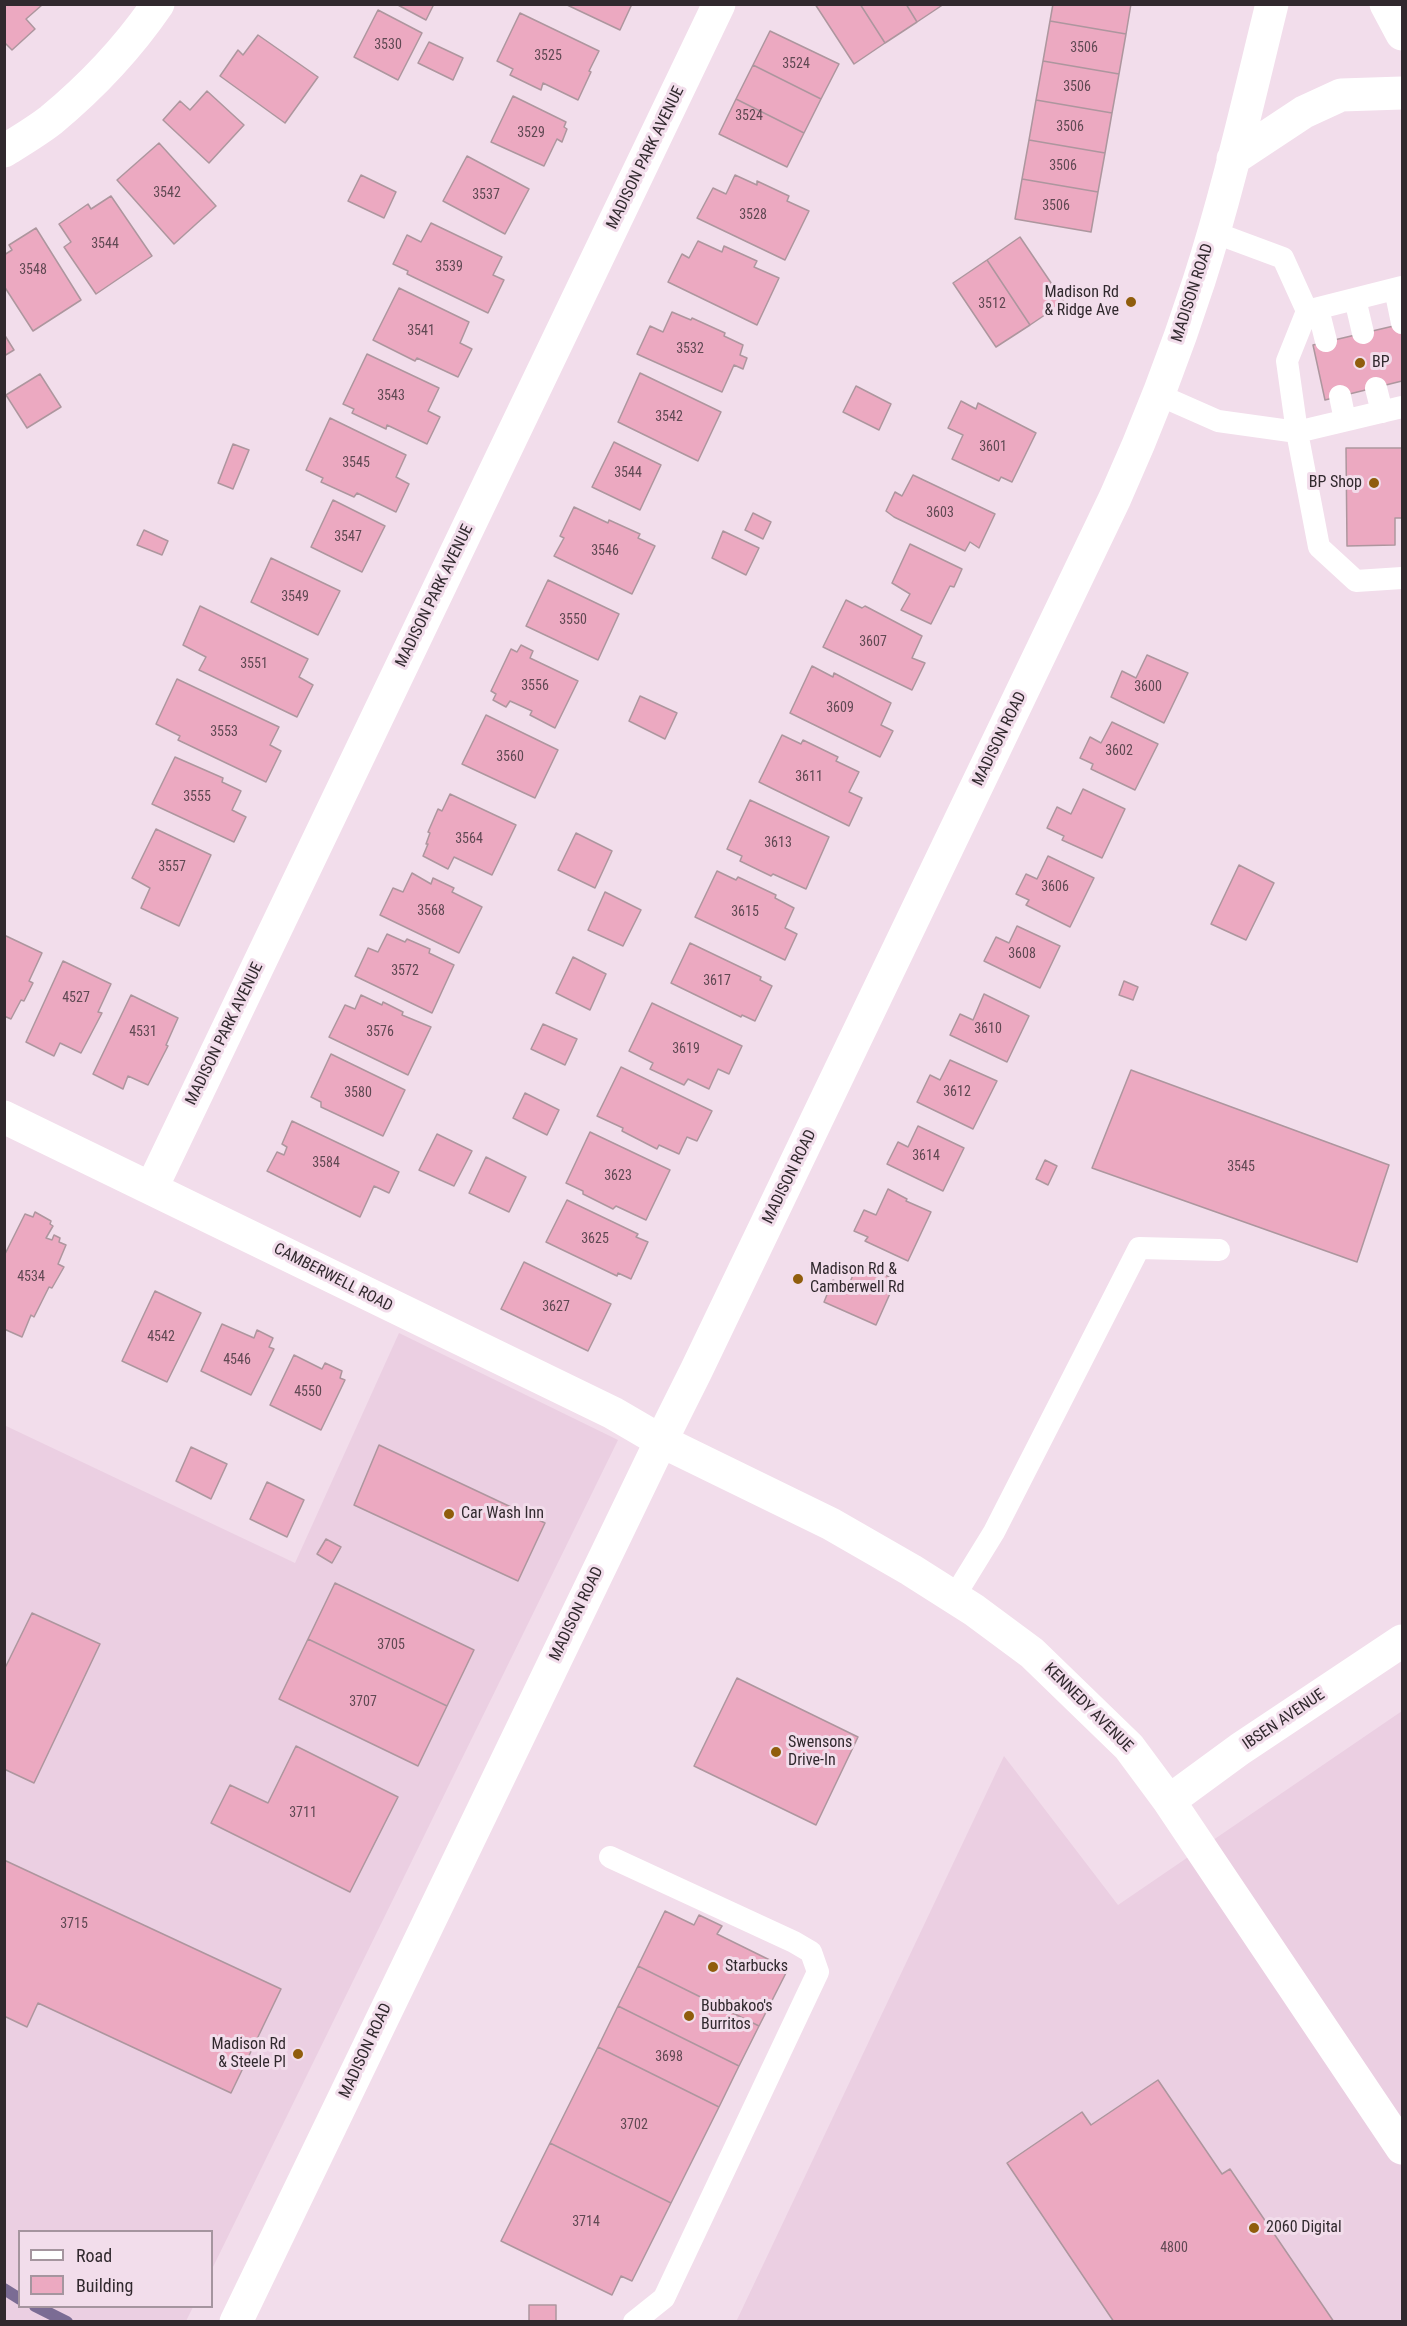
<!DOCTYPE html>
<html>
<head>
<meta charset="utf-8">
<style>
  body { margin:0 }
  #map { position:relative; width:1407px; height:2326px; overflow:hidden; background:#f2ddeb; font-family:"Roboto Condensed",sans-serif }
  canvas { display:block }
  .frame { position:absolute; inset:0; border:6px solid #31292e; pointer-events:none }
  .legend { position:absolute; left:18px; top:2230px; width:195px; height:78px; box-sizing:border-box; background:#f2ddeb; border:2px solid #a5959f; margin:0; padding:8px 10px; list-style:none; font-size:18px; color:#31292e }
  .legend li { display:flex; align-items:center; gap:12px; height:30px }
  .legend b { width:30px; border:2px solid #a5959f }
</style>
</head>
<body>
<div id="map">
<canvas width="1407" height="2326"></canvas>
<div class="frame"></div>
<ul class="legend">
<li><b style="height:8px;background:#fff"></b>Road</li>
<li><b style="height:16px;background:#eca9c1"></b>Building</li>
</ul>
</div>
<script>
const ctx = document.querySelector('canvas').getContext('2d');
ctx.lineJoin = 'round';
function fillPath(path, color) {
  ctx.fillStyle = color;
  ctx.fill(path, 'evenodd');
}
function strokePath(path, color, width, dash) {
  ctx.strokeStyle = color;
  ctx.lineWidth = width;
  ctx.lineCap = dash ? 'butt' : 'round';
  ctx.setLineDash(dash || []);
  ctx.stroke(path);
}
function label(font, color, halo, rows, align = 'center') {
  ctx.font = font + ' "Roboto Condensed",sans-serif';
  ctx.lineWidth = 6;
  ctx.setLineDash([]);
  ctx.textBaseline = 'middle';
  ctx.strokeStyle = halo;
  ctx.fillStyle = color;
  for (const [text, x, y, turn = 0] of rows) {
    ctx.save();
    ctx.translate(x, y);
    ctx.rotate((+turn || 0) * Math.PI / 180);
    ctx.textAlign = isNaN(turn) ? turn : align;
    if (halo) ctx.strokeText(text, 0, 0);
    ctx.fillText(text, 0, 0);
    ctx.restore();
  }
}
fillPath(new Path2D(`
  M399,1333L618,1440L212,2269V2232H20V2306L193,2307L186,2321H5L4,1425L295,1563Z
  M1402,1711V2321L736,2322L1004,1756L1118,1905Z`), '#ebcfe2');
strokePath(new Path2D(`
  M4,2289L20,2299
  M35,2306L67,2322`), '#7b6c94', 12);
const building = new Path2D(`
  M4,4L42,5L26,19L35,29L12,50L4,42Z
  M396,4H434L426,20Z
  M565,4H632L620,30Z
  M815,4H860L885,43L854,64Z
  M860,4H906L917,22L885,43Z
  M906,4H944L917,22Z
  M1053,4H1131L1126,34L1050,21Z
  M378,10L422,33L398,80L354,57Z
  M520,13L599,51L589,71L591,72L578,100L543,83L541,90L510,75L513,69L497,61Z
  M1050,21L1126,34L1119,74L1043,61Z
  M770,31L839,64L821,99L753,65Z
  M258,35L318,77L285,123L220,76L238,50L243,55Z
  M429,42L463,58L453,80L418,63Z
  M1043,61L1119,74L1112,113L1036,100Z
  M753,65L821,99L804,133L736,99Z
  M207,91L244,125L209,163L163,120L180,101L190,110Z
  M513,96L566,122L564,127L567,129L562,142L557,139L544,166L491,142Z
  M736,99L804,133L787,167L719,134Z
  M1036,100L1112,113L1105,153L1029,140Z
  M1029,140L1105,153L1098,192L1022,179Z
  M159,143L216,206L174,244L117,180Z
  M467,156L529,189L505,234L443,201Z
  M361,175L396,192L384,218L348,201Z
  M735,175L757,185V181L789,196L787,201L809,211L785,260L697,218L713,188L726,194Z
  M1022,179L1098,192L1091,232L1015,219Z
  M111,196L152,256L96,294L64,247L71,242L59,224L88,204L91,209Z
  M431,223L502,257L493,275L504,280L488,313L407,274L408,271L393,264L407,235L421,242Z
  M36,228L81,300L33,331L4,286V255L12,250L9,245Z
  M1020,237L1064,302L1030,325L987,260Z
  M698,241L722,252L724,246L757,261L754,267L779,278L757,325L668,282L682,254L689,258Z
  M987,260L1030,325L996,347L953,283Z
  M399,288L469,322L460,343L472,349L458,377L417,358L415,361L373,340Z
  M672,312L691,320L692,318L725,333L724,336L743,345L740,355L747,358L743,369L734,365L722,392L637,354L650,326L663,332Z
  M1402,324V381L1325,400L1313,345Z
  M4,334L14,350L4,356Z
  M367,354L439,388L428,411L440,417L427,444L387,425L386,429L352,413L354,409L343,404Z
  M640,373L721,412L698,461L618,422Z
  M40,374L61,407L27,428L6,395Z
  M856,386L891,404L879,430L843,412Z
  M961,401L976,409L978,403L1036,433L1012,482L1001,477L999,481L952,459L963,435L948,428Z
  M330,418L406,455L396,477L409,484L396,512L357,493L354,497L321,482L323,478L306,470Z
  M614,442L661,465L640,510L592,487Z
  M233,444L249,450L233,489L218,483Z
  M1346,448H1402V518H1395V545L1347,546Z
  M913,475L995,514L979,548L970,542L965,551L894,517L886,511L895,492L902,496Z
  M333,500L385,526L362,572L311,547Z
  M574,507L608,523L609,520L640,534L638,538L655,546L632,594L554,556L564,538L560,536Z
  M753,513L771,522L763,539L745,530Z
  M144,530L168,541L162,555L137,545Z
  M723,531L759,548L746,575L712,558Z
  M910,544L962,569L954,587L950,586L931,624L901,610L910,594L892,583Z
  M271,558L340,591L318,635L251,602Z
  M548,580L619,614L598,660L526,626Z
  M846,600L862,608L865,606L922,636L912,658L925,663L912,690L823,647Z
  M200,606L308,659L299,677L313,685L297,717L199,670L206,657L183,645Z
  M521,645L533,651L530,658L578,681L555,728L530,715L532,711L510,701L506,707L493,700L496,694L491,691L511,649L517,652Z
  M1147,655L1188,673L1164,723L1111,697L1122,671L1136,678Z
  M812,666L833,677L834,673L891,703L881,725L893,731L880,757L790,713Z
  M177,679L279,727L270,745L281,751L266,782L178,740L180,736L156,724Z
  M640,696L677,713L665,739L629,721Z
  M486,715L558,750L535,798L462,764Z
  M1112,722L1158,744L1135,790L1091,769L1093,764L1080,758L1090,737L1101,743Z
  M782,735L801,744L803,740L838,757L836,761L859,772L849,792L862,798L849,826L759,782Z
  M175,757L223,778L222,782L241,791L232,810L246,817L234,842L152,804Z
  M1083,789L1125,809L1102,858L1062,840L1064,836L1047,828L1057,807L1071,814Z
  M450,794L516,825L492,875L454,857L448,869L423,856L428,844H426L430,833L428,832L438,809L442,811Z
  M750,800L829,837L806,889L773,874L771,876L740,861L742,856L727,849Z
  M156,829L211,855L179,926L141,908L150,888L132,878Z
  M576,833L612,851L595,888L558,870Z
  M1048,856L1094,878L1070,927L1026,905L1029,900L1016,894L1026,874L1037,879Z
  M1239,865L1274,883L1246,940L1211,924Z
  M717,871L736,880L738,877L776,895L775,898L794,908L785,928L797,934L785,960L695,917Z
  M412,873L431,884L433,878L454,888L452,892L482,907L459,953L380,915L393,888L403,892Z
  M605,892L641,910L623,946L588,930Z
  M1017,926L1060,946L1040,988L984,961L996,937L1009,943Z
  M387,934L405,942L407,939L430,949L429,953L454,965L432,1013L355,976L368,948L378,952Z
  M4,935L42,953L29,981L33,983L24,1001L21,1000L11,1019L4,1016Z
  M690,943L761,977L760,980L772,986L755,1021L742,1015L741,1017L671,983Z
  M573,957L606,974L590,1010L556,993Z
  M63,961L111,984L98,1012L102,1013L81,1053L60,1043L54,1056L26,1042Z
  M1124,981L1138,987L1133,1000L1119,995Z
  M984,994L1029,1016L1007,1062L950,1035L960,1014L973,1020Z
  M131,995L178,1018L166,1045L168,1046L148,1085L128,1076L123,1089L93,1074Z
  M361,995L382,1005L383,1002L403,1012L402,1015L431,1027L408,1075L329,1037L345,1005L355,1009Z
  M652,1003L742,1046L729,1074L718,1069L709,1089L688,1079L684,1085L650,1069L653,1063L629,1051Z
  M543,1024L577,1039L565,1065L531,1049Z
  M331,1054L405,1090L383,1136L321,1107V1102L311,1097Z
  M950,1060L997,1081L973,1129L917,1102L930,1075L940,1080Z
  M621,1067L712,1111L697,1141L687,1137L679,1154L659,1145L657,1149L622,1131L623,1128L597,1116Z
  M1131,1070L1389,1165L1357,1262L1092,1168Z
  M525,1093L559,1110L547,1135L513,1118Z
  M292,1121L399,1172L389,1193L374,1186L360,1217L267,1171L277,1152L284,1155L287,1147L282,1144Z
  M918,1126L964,1148L943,1191L887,1164L898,1142L908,1147Z
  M590,1132L670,1170L646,1220L616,1206L613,1209L583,1194V1191L566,1183Z
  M437,1134L472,1151L454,1186L419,1170Z
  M486,1157L526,1177L509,1212L469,1193Z
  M1045,1160L1057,1166L1048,1185L1036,1179Z
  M888,1189L907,1199L906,1201L931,1212L908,1261L865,1241L868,1237L854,1231L864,1210L876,1215Z
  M567,1200L638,1234L636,1237L648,1242L631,1279L618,1273L617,1276L546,1242Z
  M35,1212L51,1221L50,1224L53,1226L46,1238L52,1240L54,1235L60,1238L59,1242L66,1245L58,1264L64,1267L52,1288L49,1287L34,1317L31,1315L22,1337L4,1329V1256L25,1214L33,1217Z
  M524,1262L611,1304L588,1351L501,1309Z
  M858,1263L896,1280L876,1325L824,1302L833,1280L848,1287Z
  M155,1291L201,1313L167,1382L122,1361Z
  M222,1324L254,1338L257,1330L273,1338L269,1347L274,1349L251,1395L201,1371Z
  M294,1355L322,1369L325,1363L342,1371L340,1378L345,1380L321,1430L270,1405Z
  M379,1445L545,1523L518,1581L354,1505Z
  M191,1447L227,1464L211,1499L176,1481Z
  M267,1482L304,1500L287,1537L250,1519Z
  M326,1539L341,1547L332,1563L317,1554Z
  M335,1583L474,1650L447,1706L308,1639Z
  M32,1613L100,1644L34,1783L4,1769V1670Z
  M308,1639L447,1706L418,1766L279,1699Z
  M737,1678L858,1737L816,1825L694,1766Z
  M296,1746L398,1797L350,1892L211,1823L230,1785L268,1803Z
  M4,1860L281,1989L231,2093L38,2003L27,2027L4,2016Z
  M665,1911L694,1925L699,1915L722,1926L717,1934L788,1969L759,2026L638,1966Z
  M638,1966L759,2026L739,2066L618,2006Z
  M618,2006L739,2066L719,2107L598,2047Z
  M598,2047L719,2107L671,2203L550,2143Z
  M1158,2080L1222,2174L1230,2169L1334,2322H1114L1007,2163L1082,2112L1091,2125Z
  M550,2143L671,2203L632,2281L621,2276L612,2295L501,2241Z
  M529,2305H556V2322H529Z`);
fillPath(building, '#eca9c1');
strokePath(building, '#ad969e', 1.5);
strokePath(new Path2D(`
  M1213,232L1283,258L1307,311
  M1402,287L1307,311L1287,361L1297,432L1402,407
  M1395,289L1402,323
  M1355,299L1363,333
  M1318,309L1326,341
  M1376,388L1382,412
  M1159,395L1218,421L1297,432L1319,547L1356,581L1402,578
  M1340,396L1345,420
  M954,1597L994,1532L1139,1248L1219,1250
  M610,1857L794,1942L811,1952L818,1972L664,2298L634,2322`), '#fff', 22);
strokePath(new Path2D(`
  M4,151C20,141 37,131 51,120C92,86 128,48 158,4
  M4,1117L613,1413L661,1441
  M152,1187L719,4`), '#fff', 33);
strokePath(new Path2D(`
  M1386,4L1402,34
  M1233,159L1304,112L1341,95L1402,93
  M661,1441L831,1524L911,1570L974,1610L1032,1653L1129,1747L1169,1801L1402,2148
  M1169,1801L1240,1749L1402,1641
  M236,2322L661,1441L696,1371L1115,498C1147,427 1175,355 1199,281C1228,191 1249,97 1272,4`), '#fff', 33);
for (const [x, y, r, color] of [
  [1131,302,6,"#905d0c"],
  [1360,363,6,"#905d0c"],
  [1374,483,6,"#905d0c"],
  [798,1279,6,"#905d0c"],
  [449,1514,6,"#905d0c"],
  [776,1752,6,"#905d0c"],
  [713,1967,6,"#905d0c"],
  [689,2016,6,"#905d0c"],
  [298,2054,6,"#905d0c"],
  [1254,2228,6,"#905d0c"]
]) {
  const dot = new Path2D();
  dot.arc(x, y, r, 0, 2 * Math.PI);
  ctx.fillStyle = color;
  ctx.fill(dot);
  strokePath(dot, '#f2ddeb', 2);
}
label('14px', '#604953', null, [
  ["3530",388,45],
  ["3506",1084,48],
  ["3525",548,56],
  ["3524",796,64],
  ["3506",1077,87],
  ["3524",749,116],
  ["3506",1070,127],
  ["3529",531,133],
  ["3506",1063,166],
  ["3542",167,193],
  ["3537",486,195],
  ["3506",1056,206],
  ["3528",753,215],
  ["3544",105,244],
  ["3539",449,267],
  ["3548",33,270],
  ["3512",992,304],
  ["3541",421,331],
  ["3532",690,349],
  ["3543",391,396],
  ["3542",669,417],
  ["3601",993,447],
  ["3545",356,463],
  ["3544",628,473],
  ["3603",940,513],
  ["3547",348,537],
  ["3546",605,551],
  ["3549",295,597],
  ["3550",573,620],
  ["3607",873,642],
  ["3551",254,664],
  ["3556",535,686],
  ["3600",1148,687],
  ["3609",840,708],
  ["3553",224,732],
  ["3602",1119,751],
  ["3560",510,757],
  ["3611",809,777],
  ["3555",197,797],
  ["3564",469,839],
  ["3613",778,843],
  ["3557",172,867],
  ["3606",1055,887],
  ["3568",431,911],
  ["3615",745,912],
  ["3608",1022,954],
  ["3572",405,971],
  ["3617",717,981],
  ["4527",76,998],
  ["3610",988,1029],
  ["4531",143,1032],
  ["3576",380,1032],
  ["3619",686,1049],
  ["3612",957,1092],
  ["3580",358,1093],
  ["3614",926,1156],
  ["3584",326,1163],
  ["3545",1241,1167],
  ["3623",618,1176],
  ["3625",595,1239],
  ["4534",31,1277],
  ["3627",556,1307],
  ["4542",161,1337],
  ["4546",237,1360],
  ["4550",308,1392],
  ["3705",391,1645],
  ["3707",363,1702],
  ["3711",303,1813],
  ["3715",74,1924],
  ["3698",669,2057],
  ["3702",634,2125],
  ["3714",586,2222],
  ["4800",1174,2248]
]);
label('16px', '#31292e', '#f2ddeb', [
  ["MADISON PARK AVENUE",646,158,-64],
  ["MADISON ROAD",1193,293,-72],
  ["MADISON PARK AVENUE",435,596,-64],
  ["MADISON ROAD",1000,739,-64],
  ["MADISON PARK AVENUE",225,1034,-64],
  ["MADISON ROAD",790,1177,-64],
  ["CAMBERWELL ROAD",333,1278,27],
  ["MADISON ROAD",577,1614,-64],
  ["KENNEDY AVENUE",1088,1708,45],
  ["IBSEN AVENUE",1284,1720,-34],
  ["MADISON ROAD",366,2051,-65]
]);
label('16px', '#31292e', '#f2ddeb', [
  ["Madison Rd",1119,293,"right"],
  ["& Ridge Ave",1119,311,"right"],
  ["BP",1372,363],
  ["BP Shop",1362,483,"right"],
  ["Madison Rd &",810,1270],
  ["Camberwell Rd",810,1288],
  ["Car Wash Inn",461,1514],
  ["Swensons",788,1743],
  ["Drive-In",788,1761],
  ["Starbucks",725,1967],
  ["Bubbakoo's",701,2007],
  ["Burritos",701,2025],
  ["Madison Rd",286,2045,"right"],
  ["& Steele Pl",286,2063,"right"],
  ["2060 Digital",1266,2228]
], 'left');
</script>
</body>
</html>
